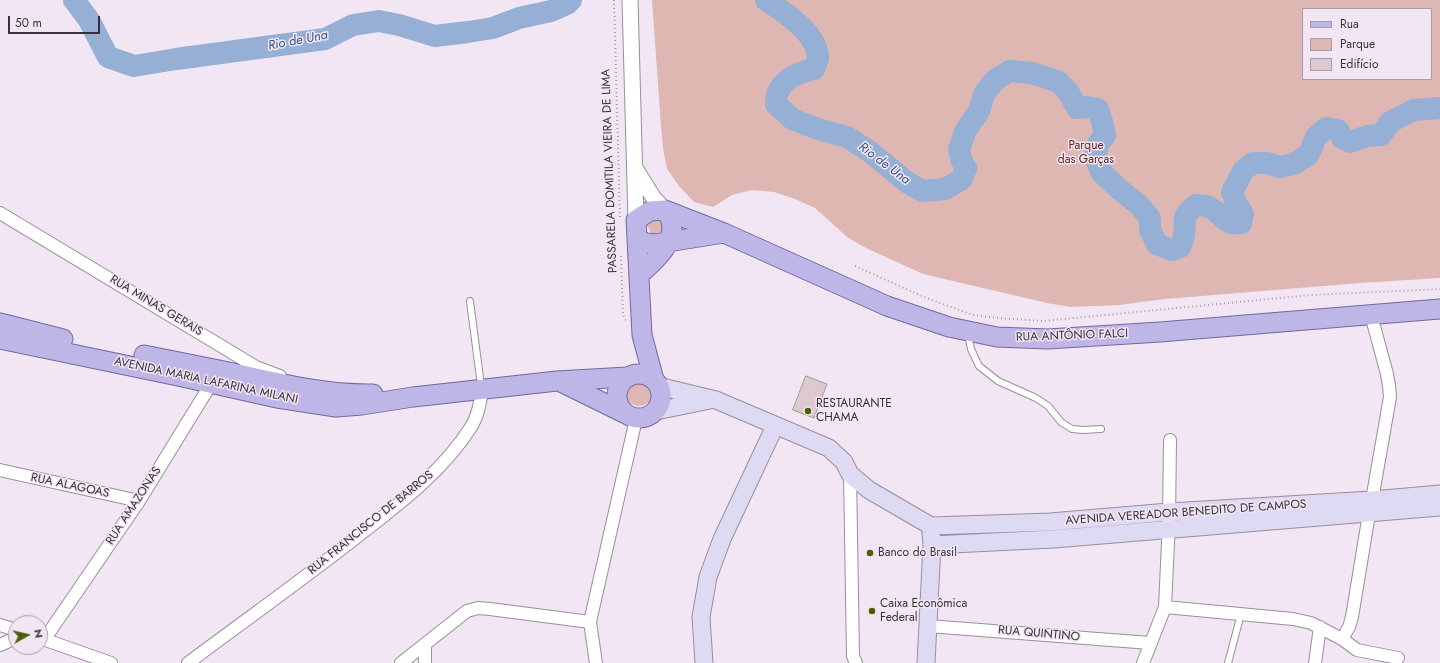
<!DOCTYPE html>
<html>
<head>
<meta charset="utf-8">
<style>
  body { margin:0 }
  #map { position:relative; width:1440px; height:663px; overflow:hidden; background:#f2e6f4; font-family:Jost,sans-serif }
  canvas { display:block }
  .legend { position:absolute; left:1302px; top:8px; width:130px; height:72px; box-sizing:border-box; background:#f2e6f4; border:1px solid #a79ea9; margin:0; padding:5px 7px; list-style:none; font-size:12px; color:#373238 }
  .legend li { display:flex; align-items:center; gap:8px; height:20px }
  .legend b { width:20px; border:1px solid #a79ea9 }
  .north { position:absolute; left:8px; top:615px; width:40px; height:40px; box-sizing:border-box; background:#f2e6f4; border:1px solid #a79ea9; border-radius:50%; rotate:82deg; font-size:11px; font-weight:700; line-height:16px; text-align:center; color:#373238 }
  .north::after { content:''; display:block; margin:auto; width:14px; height:18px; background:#4a5f07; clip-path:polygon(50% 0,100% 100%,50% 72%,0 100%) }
  .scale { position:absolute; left:8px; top:16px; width:92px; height:18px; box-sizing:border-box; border:2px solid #373238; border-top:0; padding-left:5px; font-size:12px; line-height:14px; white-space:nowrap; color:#373238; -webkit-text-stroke:3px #f2e6f4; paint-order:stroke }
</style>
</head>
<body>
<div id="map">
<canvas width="1440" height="663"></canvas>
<ul class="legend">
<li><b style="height:5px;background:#beb6e6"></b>Rua</li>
<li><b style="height:11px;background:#deb7b2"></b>Parque</li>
<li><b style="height:11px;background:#dccad0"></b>Edifício</li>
</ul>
<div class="north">N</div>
<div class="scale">50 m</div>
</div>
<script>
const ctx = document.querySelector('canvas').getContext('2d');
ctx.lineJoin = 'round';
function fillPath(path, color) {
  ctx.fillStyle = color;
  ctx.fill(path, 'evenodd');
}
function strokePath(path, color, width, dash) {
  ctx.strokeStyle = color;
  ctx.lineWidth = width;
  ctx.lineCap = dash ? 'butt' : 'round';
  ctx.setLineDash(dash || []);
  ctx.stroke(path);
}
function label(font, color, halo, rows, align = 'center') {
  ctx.font = font + ' Jost,sans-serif';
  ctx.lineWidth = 3;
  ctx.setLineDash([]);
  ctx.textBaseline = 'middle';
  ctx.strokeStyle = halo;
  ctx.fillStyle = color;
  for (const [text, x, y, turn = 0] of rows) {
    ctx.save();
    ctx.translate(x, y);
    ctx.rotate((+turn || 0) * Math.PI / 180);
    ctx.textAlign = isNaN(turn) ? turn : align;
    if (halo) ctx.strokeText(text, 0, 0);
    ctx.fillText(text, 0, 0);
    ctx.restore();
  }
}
fillPath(new Path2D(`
  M652,0H1440V278L1360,283L1165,299L1119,305L1070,307L1047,303L923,274L866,248L847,237L815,208L795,199L774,192L752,190L732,195L713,207L694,202L679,186L667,169L663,148L661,126ZM1303,9H1431V79H1303Z
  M663,217V235L652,234L647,226L648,221Z
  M626 393a13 13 0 1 1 26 0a13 13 0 1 1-26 0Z`), '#deb7b2');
strokePath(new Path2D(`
  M74,0L89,20L108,57L134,66L176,59L325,39L353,25L379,21L399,25L435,36L468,32L493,28L519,18L551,11L567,4L571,0
  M766,0C784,12 817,33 818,57C818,61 815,65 814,69C800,72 784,78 778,92C776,95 776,101 776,104L792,119L818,129L847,137L869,151L908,183L923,191L945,189L962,179L966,168L961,159L959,149L966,130L979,111L984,94L995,80L1010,71L1032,73L1059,82L1069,93L1077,108L1087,107L1098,109L1103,125L1105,135L1098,144L1095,157L1102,173L1119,189L1139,205L1150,218V230L1157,244L1172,250L1180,247C1181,243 1184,239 1184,234C1187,217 1179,219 1196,205C1200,206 1205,205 1209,207C1222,213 1224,226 1241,223L1243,214L1236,203L1232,192L1243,171L1253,163H1267L1280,167L1294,164L1309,154L1316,137L1326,128L1338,130L1342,138L1350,142L1367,136L1381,135L1390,122L1414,110L1440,108`), '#95afd5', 22);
const building = new Path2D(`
  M806,376L827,384L814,418L793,410Z`);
fillPath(building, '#dccad0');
strokePath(building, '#a49399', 1);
const service = new Path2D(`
  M470,301L481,386
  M968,334L971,349L979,366L998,381L1036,398L1048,406L1061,422L1072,429L1083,430L1101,429
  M1228,663L1241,614`);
const minor = new Path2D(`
  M0,213L256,367L280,376
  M1371,315L1387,374L1389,386L1390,397L1372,500
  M0,470L139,501
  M850,474L853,656L856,663
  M1165,607L1293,619L1311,623L1342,639L1357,650L1398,658
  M0,625L16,630
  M928,626L1150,643
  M40,638L111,663
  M1342,639L1349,627L1352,617L1369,514
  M44,640L139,501L214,379
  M0,645L16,638
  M425,645V663
  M188,663C243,622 299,582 353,540C395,507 442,473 471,427C478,416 480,403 482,390
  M401,663L467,611L478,608L490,609L590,622
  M596,663L590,622L636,419
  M1143,663L1165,607L1169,521L1170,440
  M1315,663L1320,627`);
const tertiary = new Path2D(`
  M630,0L636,220
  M635,168L653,197L665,210`);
const secondary = new Path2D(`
  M658,386L716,400L829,448L844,462L850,474L869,490L931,526
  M656,411L710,400
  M931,526L1050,522L1169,512L1372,500L1440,494
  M932,545L1054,539L1440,507
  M704,663L701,617L708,577L722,539L775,426
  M926,663L932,545L931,533`);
const primary = new Path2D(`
  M637,240L647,243L655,244L724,233
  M639,275C653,262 677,243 671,221C670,217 667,213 665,210
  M0,323L63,339
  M0,339L178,376L277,398L336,407L362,405L413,397L557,381L627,377
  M144,355C169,360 194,365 219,370C270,381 321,395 373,394
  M617 396a22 22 0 1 1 44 0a22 22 0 1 1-44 0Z
  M654,380L642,335L636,220L650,211L665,210L724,233L887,306L949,327L997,337L1048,339L1160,332L1440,309
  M559,381L624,413`);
strokePath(service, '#998e9a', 8);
strokePath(minor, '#998e9a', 14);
strokePath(tertiary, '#998e9a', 17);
strokePath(secondary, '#998e9a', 19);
strokePath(primary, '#72689f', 21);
strokePath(new Path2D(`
  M614,0L620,218
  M621,256L623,315L626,321
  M855,266L924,297L973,315L998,318L1043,321L1311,295L1440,289`), '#a59ca6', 2, [1, 3]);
strokePath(service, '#fff', 6);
strokePath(minor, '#fff', 12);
strokePath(tertiary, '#fff', 15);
strokePath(secondary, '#dedaf3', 17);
strokePath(primary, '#beb6e6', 19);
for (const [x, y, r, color] of [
  [808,411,4,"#4a5f07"],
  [870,553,4,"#4a5f07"],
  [872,611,4,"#4a5f07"]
]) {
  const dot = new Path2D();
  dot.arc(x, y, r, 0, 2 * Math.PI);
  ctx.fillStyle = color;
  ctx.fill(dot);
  strokePath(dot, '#f2e6f4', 1.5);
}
label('12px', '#60221e', '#f2e6f4', [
  ["Parque",1086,146],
  ["das Garças",1086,160]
]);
label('12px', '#373238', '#f2e6f4', [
  ["PASSARELA DOMITILA VIEIRA DE LIMA",610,171,-92],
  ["RUA MINAS GERAIS",156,306,31],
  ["RUA ANTÔNIO FALCI",1072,336,-2],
  ["AVENIDA MARIA LAFARINA MILANI",206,381,12],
  ["RUA ALAGOAS",70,486,12],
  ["RUA AMAZONAS",134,506,-57],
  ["AVENIDA VEREADOR BENEDITO DE CAMPOS",1186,513,-4],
  ["RUA FRANCISCO DE BARROS",371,523,-39],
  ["RUA QUINTINO",1039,634,5]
]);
label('12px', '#373238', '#f2e6f4', [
  ["RESTAURANTE",816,404],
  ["CHAMA",816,418],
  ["Banco do Brasil",878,553],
  ["Caixa Econômica",880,604],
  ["Federal",880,618]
], 'left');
label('italic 13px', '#315385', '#f2e6f4', [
  ["Rio de Una",298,41,-11],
  ["Rio de Una",884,164,37]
]);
</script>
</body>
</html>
